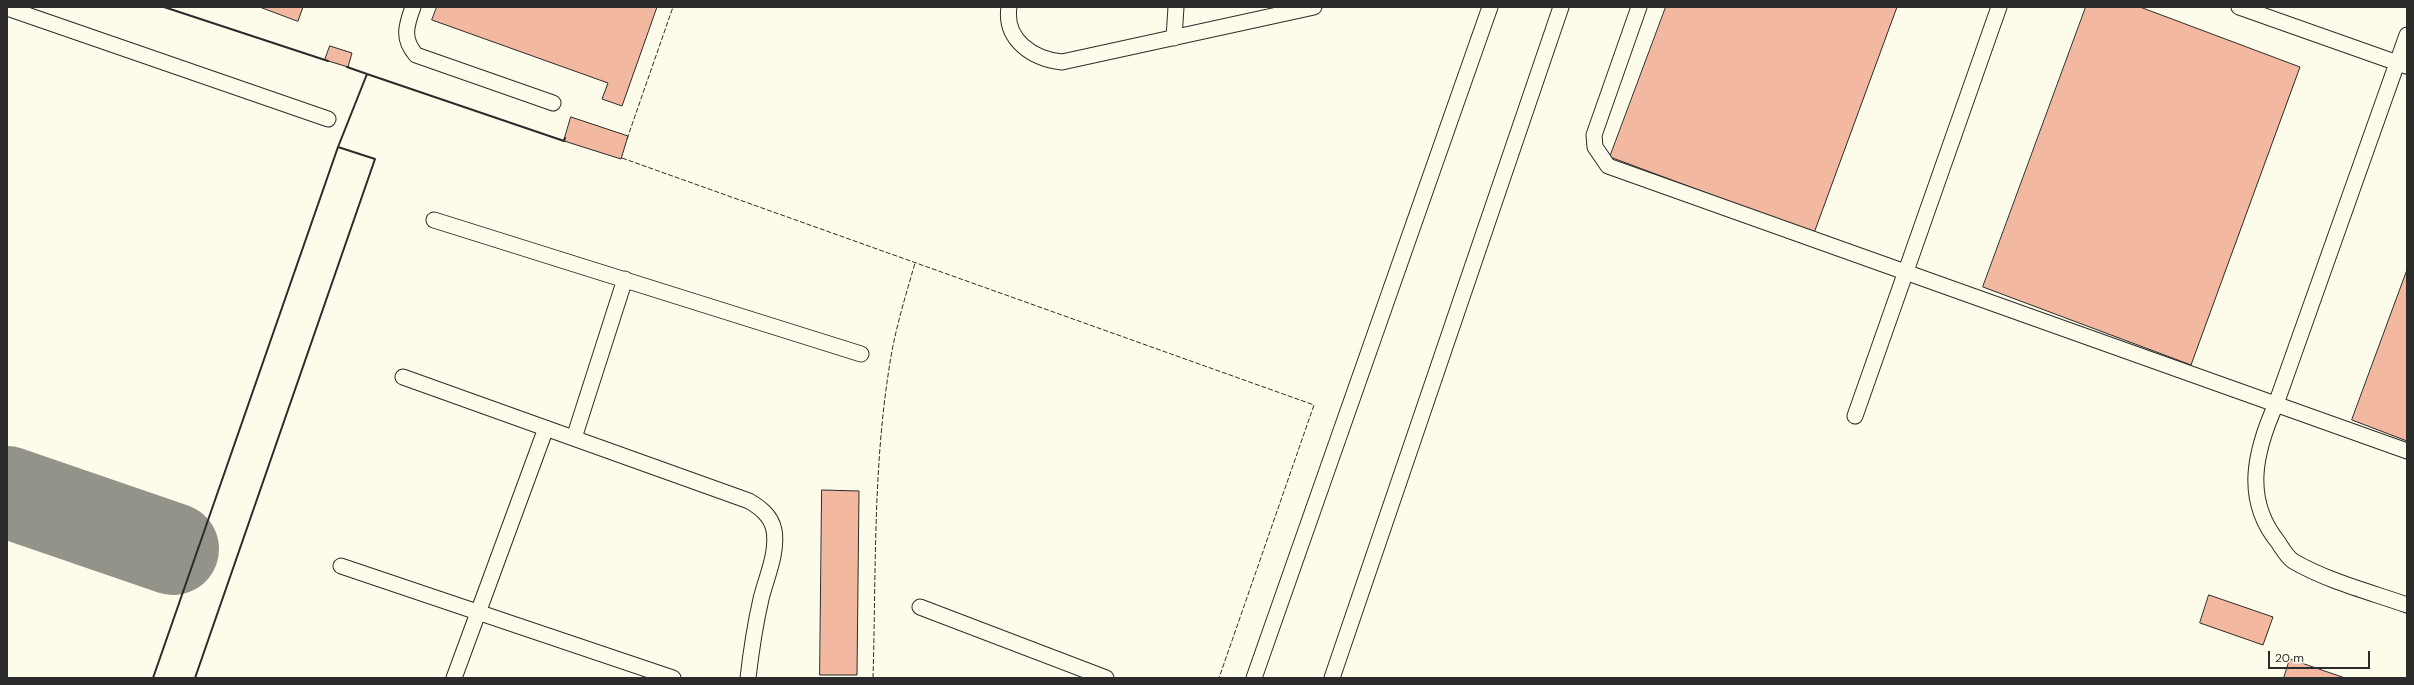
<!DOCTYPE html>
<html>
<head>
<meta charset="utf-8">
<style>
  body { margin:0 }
  #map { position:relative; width:2414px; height:685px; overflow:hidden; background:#fdfbea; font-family:"DM Sans",sans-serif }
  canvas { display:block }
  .frame { position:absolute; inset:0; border:8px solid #2b2b2b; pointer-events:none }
  .scale { position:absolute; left:2268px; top:651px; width:102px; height:18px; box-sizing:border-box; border:2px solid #2b2b2b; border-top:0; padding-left:5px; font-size:12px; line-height:14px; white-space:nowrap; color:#2b2b2b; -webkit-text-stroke:3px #fdfbea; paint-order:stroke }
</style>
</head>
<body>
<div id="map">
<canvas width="2414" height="685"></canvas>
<div class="frame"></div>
<div class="scale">20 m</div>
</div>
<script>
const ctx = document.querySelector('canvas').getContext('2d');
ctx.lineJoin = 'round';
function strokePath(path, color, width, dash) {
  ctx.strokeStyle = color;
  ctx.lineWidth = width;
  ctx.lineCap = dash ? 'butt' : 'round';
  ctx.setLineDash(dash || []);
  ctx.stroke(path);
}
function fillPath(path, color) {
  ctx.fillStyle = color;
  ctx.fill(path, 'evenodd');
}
strokePath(new Path2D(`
  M7,492L173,549`), '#94938a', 92);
const building = new Path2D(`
  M260,7H303L298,21Z
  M437,7H657L622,106L602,99L608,83L432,20Z
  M1666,7H1897L1814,233L1610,157Z
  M2086,7H2140L2300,67L2191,365L1983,287Z
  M330,46L352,53L348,67L325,60Z
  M571,117L628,136L621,159L564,141Z
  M2407,270V441L2352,420Z
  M822,490L859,491L857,675H820Z
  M2209,595L2273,617L2263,645L2200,623Z
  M2290,659L2345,678H2284Z`);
fillPath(building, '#f2b8a0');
strokePath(building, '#2b2b2b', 1);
const lane = new Path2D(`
  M413,7C406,26 402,39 416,55L553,103
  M1009,7C1004,40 1033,59 1062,62L1314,7
  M1639,7L1594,135L1595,147L1608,166L2407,451
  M2239,7L2406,66
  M7,8L328,119
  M2407,35L2276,404C2255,451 2243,499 2278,542C2282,548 2287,557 2293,561C2327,581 2370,592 2407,605
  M1174,38L1176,7
  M434,220L861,354
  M403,377L749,501C761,508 771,516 774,530C778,553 766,578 761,599C755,625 751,652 748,678
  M1855,416L1999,7
  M574,438L625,279
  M341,566L673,678
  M920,607L1106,678
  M454,678L546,428
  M1254,678L1490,7
  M1332,678L1561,7`);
strokePath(lane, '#2b2b2b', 17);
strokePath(lane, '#fdfbea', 15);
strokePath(new Path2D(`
  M627,139L673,7
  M622,158L1314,405L1219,678
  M873,678C876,576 873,470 889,369C894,333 905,298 915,263`), '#2b2b2b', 1, [5, 2]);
strokePath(new Path2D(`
  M164,7L328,61
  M347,67L367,74
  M153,678L338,147L367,74L564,141L565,138
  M195,678L375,159L338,147`), '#2b2b2b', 2);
</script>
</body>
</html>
